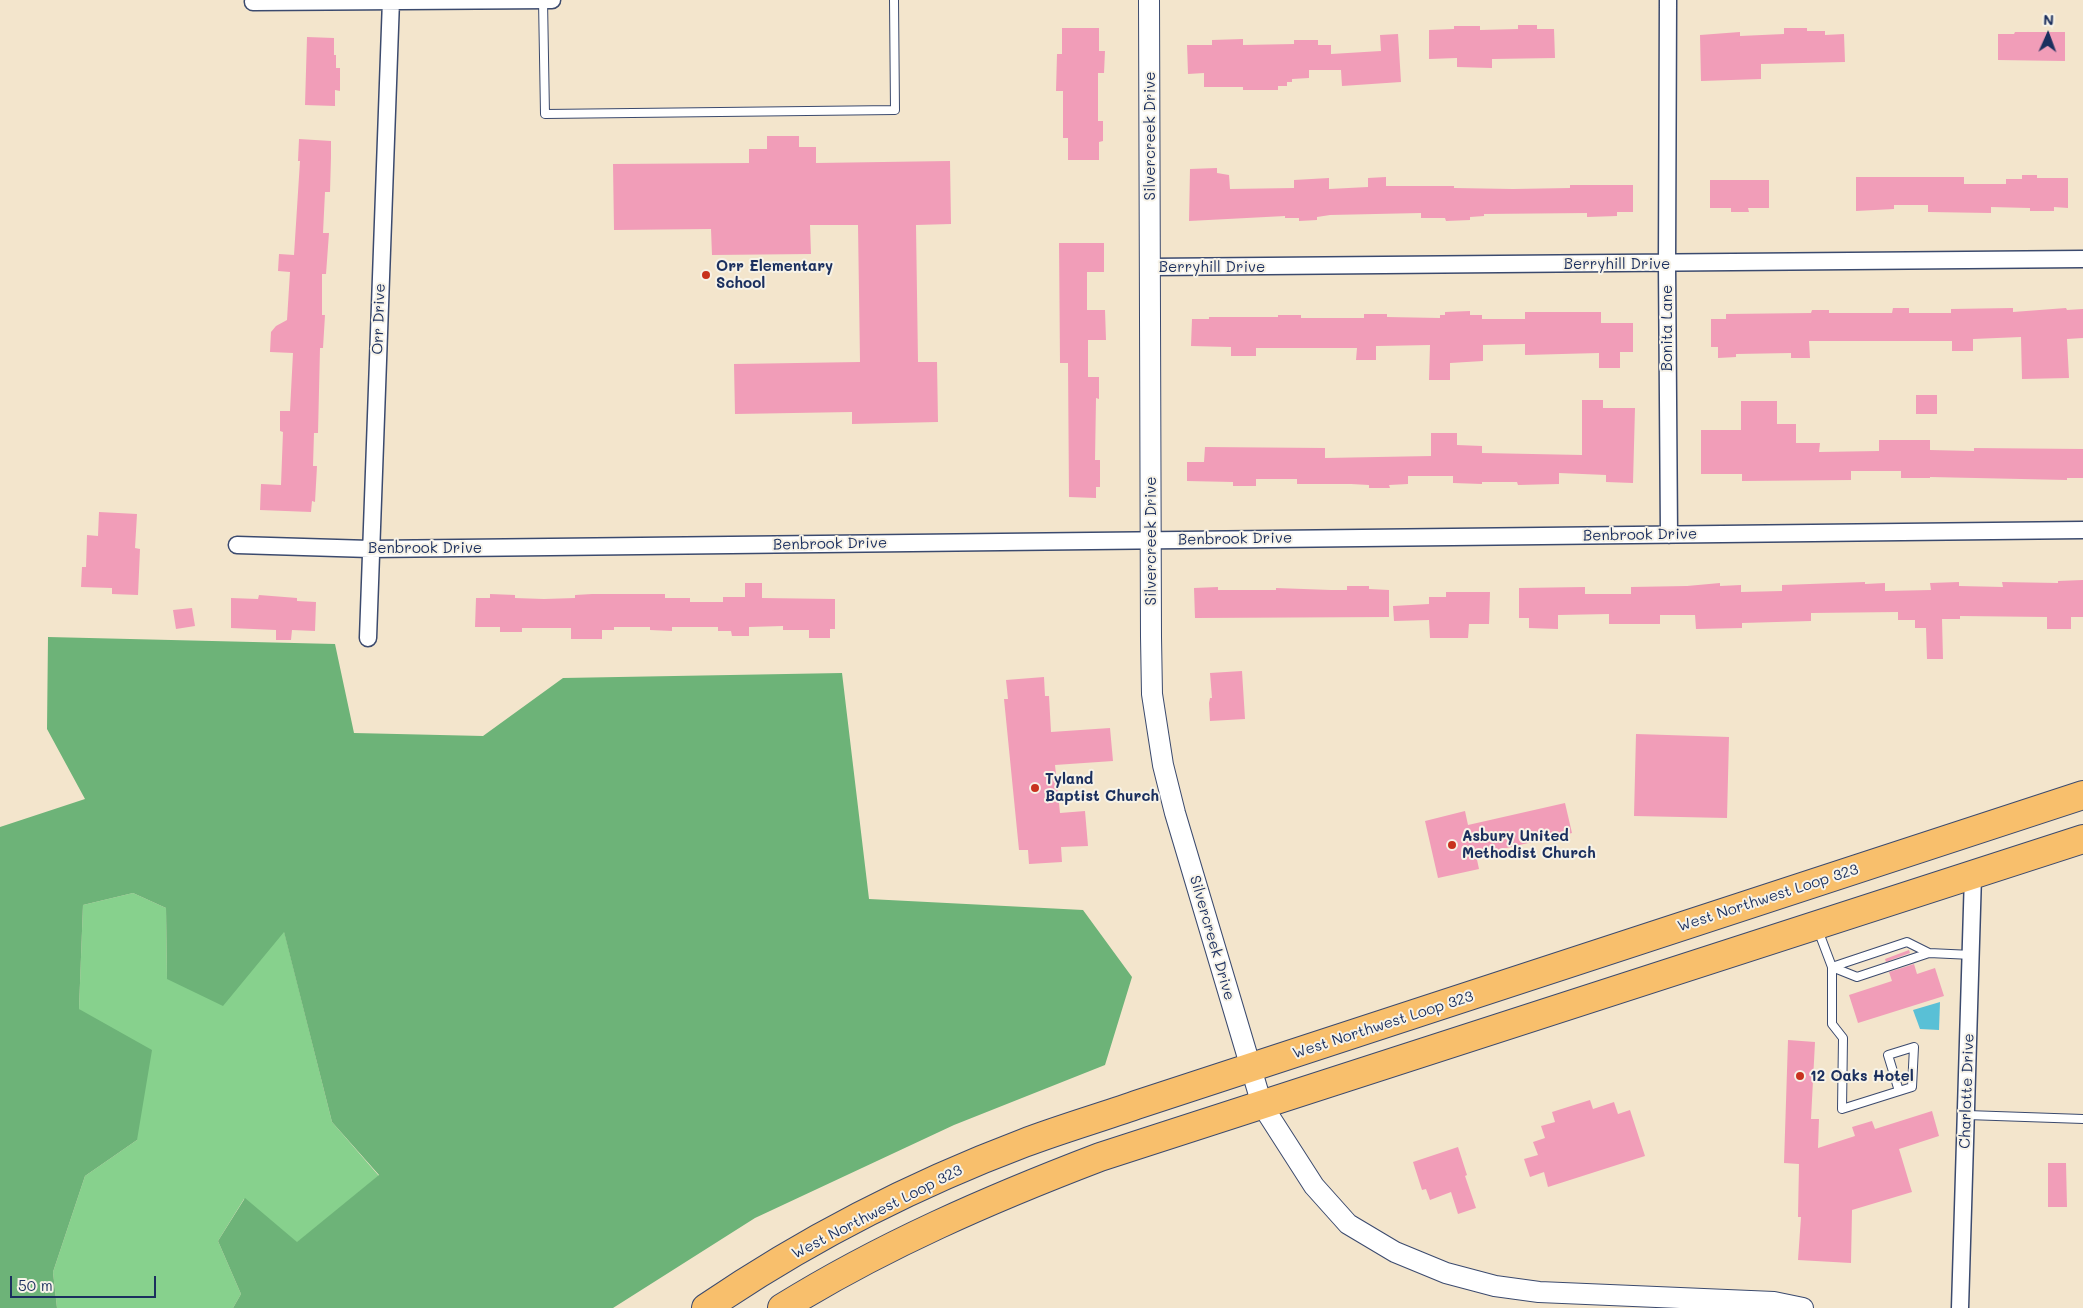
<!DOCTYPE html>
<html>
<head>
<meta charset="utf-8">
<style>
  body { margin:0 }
  #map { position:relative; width:2083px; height:1308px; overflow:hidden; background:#f3e5cc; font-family:Mali,sans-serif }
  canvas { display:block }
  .north { position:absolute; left:2023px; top:10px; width:50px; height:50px; -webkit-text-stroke:4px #f7f3e8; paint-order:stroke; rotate:2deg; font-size:14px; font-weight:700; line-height:20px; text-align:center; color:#1b2f5e }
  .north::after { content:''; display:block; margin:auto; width:18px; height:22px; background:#1b2f5e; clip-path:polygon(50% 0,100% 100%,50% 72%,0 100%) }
  .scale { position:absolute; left:10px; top:1276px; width:146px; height:22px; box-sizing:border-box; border:2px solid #1b2f5e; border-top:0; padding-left:6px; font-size:15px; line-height:18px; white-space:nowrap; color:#1b2f5e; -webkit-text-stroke:4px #f7f3e8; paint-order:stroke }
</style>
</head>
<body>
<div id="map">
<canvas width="2083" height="1308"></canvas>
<div class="north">N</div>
<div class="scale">50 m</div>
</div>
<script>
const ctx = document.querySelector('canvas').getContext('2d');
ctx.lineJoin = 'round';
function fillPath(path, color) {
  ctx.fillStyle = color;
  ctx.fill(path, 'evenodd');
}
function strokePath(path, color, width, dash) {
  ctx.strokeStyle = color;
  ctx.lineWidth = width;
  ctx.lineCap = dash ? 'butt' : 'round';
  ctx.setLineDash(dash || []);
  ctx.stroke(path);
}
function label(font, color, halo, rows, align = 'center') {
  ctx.font = font + ' Mali,sans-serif';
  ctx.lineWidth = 4;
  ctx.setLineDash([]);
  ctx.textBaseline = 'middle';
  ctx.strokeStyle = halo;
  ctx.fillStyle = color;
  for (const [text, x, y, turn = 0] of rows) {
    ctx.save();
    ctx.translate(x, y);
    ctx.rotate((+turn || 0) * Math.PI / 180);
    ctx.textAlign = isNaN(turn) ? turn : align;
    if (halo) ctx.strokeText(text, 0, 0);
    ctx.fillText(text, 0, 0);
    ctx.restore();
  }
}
fillPath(new Path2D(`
  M133,893L166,908L167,979L284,931L332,1122L379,1176L297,1243L244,1199L218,1241L241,1294L233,1308H57L53,1272L85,1176L137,1140L79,1009L83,905Z`), '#87d18d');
fillPath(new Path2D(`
  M48,637L335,644L354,733L483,736L563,678L842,673L869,899L1083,910L1132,977L1105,1065L954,1125L755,1218L613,1308H233L241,1294L218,1241L245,1198L297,1242L379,1175L332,1122L284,932L223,1006L167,979L166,908L133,893L83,905L79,1009L152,1050L137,1140L85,1176L53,1272L57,1308H0V827L85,799L47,729Z`), '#6db378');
fillPath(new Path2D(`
  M1940,1002L1939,1030L1920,1029L1913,1010Z`), '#59c0d6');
fillPath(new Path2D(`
  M1518,25H1537V29H1554L1555,58L1492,59V68L1457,67V58L1429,59V30L1454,29V26H1480V30L1518,29Z
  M1062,28H1099V51H1105L1104,73H1098V121H1103V141L1099,142V160H1068V138H1063V91H1056L1057,54H1062Z
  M1784,28H1807V31H1825V35L1844,34L1845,62L1761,64V79L1701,81L1700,35L1740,32V36L1784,34Z
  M2015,32H2065V61L1998,60V34H2014Z
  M1398,34L1401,82L1342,86L1341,70H1309V78L1292,79V82H1287V86H1278V90H1243V87H1204V73L1188,74L1187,45H1212V40L1243,39V45L1294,44V40H1318V45H1331V54L1381,51L1380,35Z
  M307,37L334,38V55H336V68H340V91L335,90V106L305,105Z
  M767,136H799V147H816V163L950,161L951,224L916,225L918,362H937L938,422L852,424V412L735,414L734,364L860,362L858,225H810L811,254L712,255L711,229L614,230L613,164L749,163V149H767Z
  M299,139L331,141V157L330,192H325L323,233H329L326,274H322V315H325L323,348H320L318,433H314L313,466H317L315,502L312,501L311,512L260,510L261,484L281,485L283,432L280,431V411H290L293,353L270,352L271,332L276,326L287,320L290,272L278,271L279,254L294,255L300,161H298Z
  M1217,168V173L1229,175L1230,189L1294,188V180L1329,178V189L1368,187V178L1386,177V186H1454V188L1513,189L1570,188V185H1633V212H1617V216L1587,217V213L1484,214V216L1470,217V220L1446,221L1445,218H1421V213L1330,215L1317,217V220L1299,221V218H1285V216L1189,221L1190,169Z
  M2022,175H2037V178H2068V208L2054,207V211H2030V208L1991,207V213L1928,212V205H1894V209L1856,211V177H1964V184H2006V179H2022Z
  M1710,180H1769V208H1748L1749,212H1731V208H1710Z
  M1059,243H1104V272H1087V310H1105L1106,340H1088V377H1099V399L1096,398L1095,460H1100V487H1096V498L1069,497L1068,363H1060Z
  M1893,308H1909V313H1951V309L2013,308V312L2066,308L2067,310L2083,309V338L2067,339L2069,378L2022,379L2021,337L1973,339V351H1952V341H1809L1810,358H1791V353L1736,354V357L1718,358V347H1711V319H1726V314L1811,313L1812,310H1829V313H1892Z
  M1470,311V315H1482V319H1525V312H1601V323H1633V352H1620V368H1599V353L1525,355V344L1483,345V361L1450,363V380H1429L1430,345L1376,346V360H1356L1357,348H1256V356H1231V347L1191,346L1192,319H1209V317H1278V315H1301V318H1364V314H1387V317L1440,318V315H1445V312Z
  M1916,395H1937V414H1916Z
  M1582,400H1603V408H1635L1633,483L1606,482V475L1559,473V484L1518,485L1517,482H1482V484L1453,483V476H1408V484L1389,485L1390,488H1369V485L1351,484H1297V479H1256V486H1233V482L1187,481V462H1204L1205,447L1325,448V458L1431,456V433H1457V445L1482,446V453L1582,455Z
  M1741,401H1777V424H1796V443H1820L1819,452L1879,451V440H1930V450L1974,451V448L2083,449V478H2067V480L1930,477V478H1901V471H1851V480L1742,481V474H1701V430H1741Z
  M99,512L137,514L135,548L140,549L138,595L112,594V588L81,587L82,567H86L87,535L98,536Z
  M2083,580V617H2071V629H2047V617L1960,616V619H1942L1943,659H1927L1926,628H1915V620H1898V612L1811,613V621L1742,623V628L1696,629L1695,615H1660V624H1609V614L1558,615V629L1529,628V618H1519V588L1585,587V594H1631V587L1687,586L1720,583V586L1741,585V592L1782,591V585L1865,582V584L1885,583V591L1931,590L1930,583L1959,582V586L2003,587L2002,582L2058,583V581Z
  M745,583H762V598L835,599V629H830V638H809V630H783V626L749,627V636H732L731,631H718V627H672V631L650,630V627H614V630H602V639H571V628H522V632H500V627H475L476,598H490V594L515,595V598L544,599L575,598V595L592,594H665V598H690V602H723V597H745Z
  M1347,586H1369V589L1389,590V617L1195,618L1194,588L1218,587V590H1276V588L1331,590H1347Z
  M1446,592H1490L1489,624H1469L1468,638H1430L1429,620L1394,621L1393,606L1429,604V597H1446Z
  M259,595L297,598V601L316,602L315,631L292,630L291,640H276V630L231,628V598L258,599Z
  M192,608L195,626L176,629L173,610Z
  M1242,671L1245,719L1210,721L1209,703L1210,698H1212L1210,673Z
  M1044,677L1045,696H1049L1051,732L1110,728L1113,761L1055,765L1060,813L1085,811L1088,846L1061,847L1062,862L1029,864L1028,850H1019L1004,699H1008L1006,680Z
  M1636,734L1729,737L1727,818L1634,816Z
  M1565,803L1572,833L1476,855L1479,869L1438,878L1425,821L1465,811L1468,825Z
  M1909,950L1910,953L1886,962L1885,959Z
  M1914,964L1917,974L1935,968L1944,996L1858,1023L1849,995L1892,981L1889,972Z
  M1788,1040L1815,1042L1811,1119H1819L1818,1148L1855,1136L1852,1127L1872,1121L1875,1129L1932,1111L1939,1136L1899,1149L1912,1192L1852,1210L1851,1263L1798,1260L1801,1217H1798L1799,1164L1784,1163Z
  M1590,1100L1593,1109L1614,1102L1618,1114L1630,1110L1645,1156L1548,1187L1544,1172L1530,1177L1524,1159L1538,1155L1533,1142L1545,1138L1541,1126L1555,1122L1552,1112Z
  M1458,1147L1467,1175L1465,1176L1476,1208L1458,1214L1451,1192L1430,1200L1426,1189L1422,1190L1413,1162Z
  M2048,1163H2066L2067,1207H2048Z`), '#f19db8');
const service = new Path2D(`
  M543,0L545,114L895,110L894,0
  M1818,930L1832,967V1024L1843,1038L1842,1109L1912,1087L1914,1047L1888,1055L1899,1091
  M1832,967L1857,977L1929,953L1972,955
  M1832,967L1907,942L1929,953
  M1967,1115L2083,1119`);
const minor = new Path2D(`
  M1668,0L1667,264L1669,535
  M253,2L552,0
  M1150,267L2083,259
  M237,545L370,549L2083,530
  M368,638L391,0
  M1960,1308L1973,875`);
const tertiary = new Path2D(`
  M1149,0L1151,637L1152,694L1163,765L1175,813L1262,1105L1314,1186L1348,1224L1395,1252L1446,1273L1495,1286L1539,1292L1774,1302L1803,1308`);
const trunk = new Path2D(`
  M706,1308C804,1241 913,1185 1024,1143C1061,1129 1099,1118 1136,1105L2083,795
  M782,1308C882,1246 990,1199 1100,1157L2083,839`);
strokePath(service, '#3b4a6e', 10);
strokePath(minor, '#3b4a6e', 19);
strokePath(tertiary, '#3b4a6e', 22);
strokePath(trunk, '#3b4a6e', 30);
strokePath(service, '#fff', 8);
strokePath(minor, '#fff', 16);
strokePath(tertiary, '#fff', 20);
strokePath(trunk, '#f8bf6c', 28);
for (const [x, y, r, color] of [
  [706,275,5,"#c8321e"],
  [1035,788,5,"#c8321e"],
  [1452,845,5,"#c8321e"],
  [1800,1076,5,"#c8321e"]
]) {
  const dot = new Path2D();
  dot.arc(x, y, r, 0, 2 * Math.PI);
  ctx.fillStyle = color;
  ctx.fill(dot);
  strokePath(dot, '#f7f3e8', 2);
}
label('15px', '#1b2f5e', '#f7f3e8', [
  ["Silvercreek Drive",1150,136,-90],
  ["Berryhill Drive",1617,264],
  ["Berryhill Drive",1212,267],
  ["Orr Drive",379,319,-88],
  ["Bonita Lane",1667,328,-90],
  ["Benbrook Drive",1640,535,-1],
  ["Benbrook Drive",1235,539,-1],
  ["Silvercreek Drive",1151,541,-90],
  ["Benbrook Drive",830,544,-1],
  ["Benbrook Drive",425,548],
  ["West Northwest Loop 323",1768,898,-18],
  ["Silvercreek Drive",1212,938,74],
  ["West Northwest Loop 323",1383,1025,-18],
  ["Charlotte Drive",1967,1091,-88],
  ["West Northwest Loop 323",877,1212,-27]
]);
label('bold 15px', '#1b2f5e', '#f7f3e8', [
  ["Orr Elementary",716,266],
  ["School",716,283],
  ["Tyland",1045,779],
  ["Baptist Church",1045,796],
  ["Asbury United",1462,836],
  ["Methodist Church",1462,853],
  ["12 Oaks Hotel",1810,1076]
], 'left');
</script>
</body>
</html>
